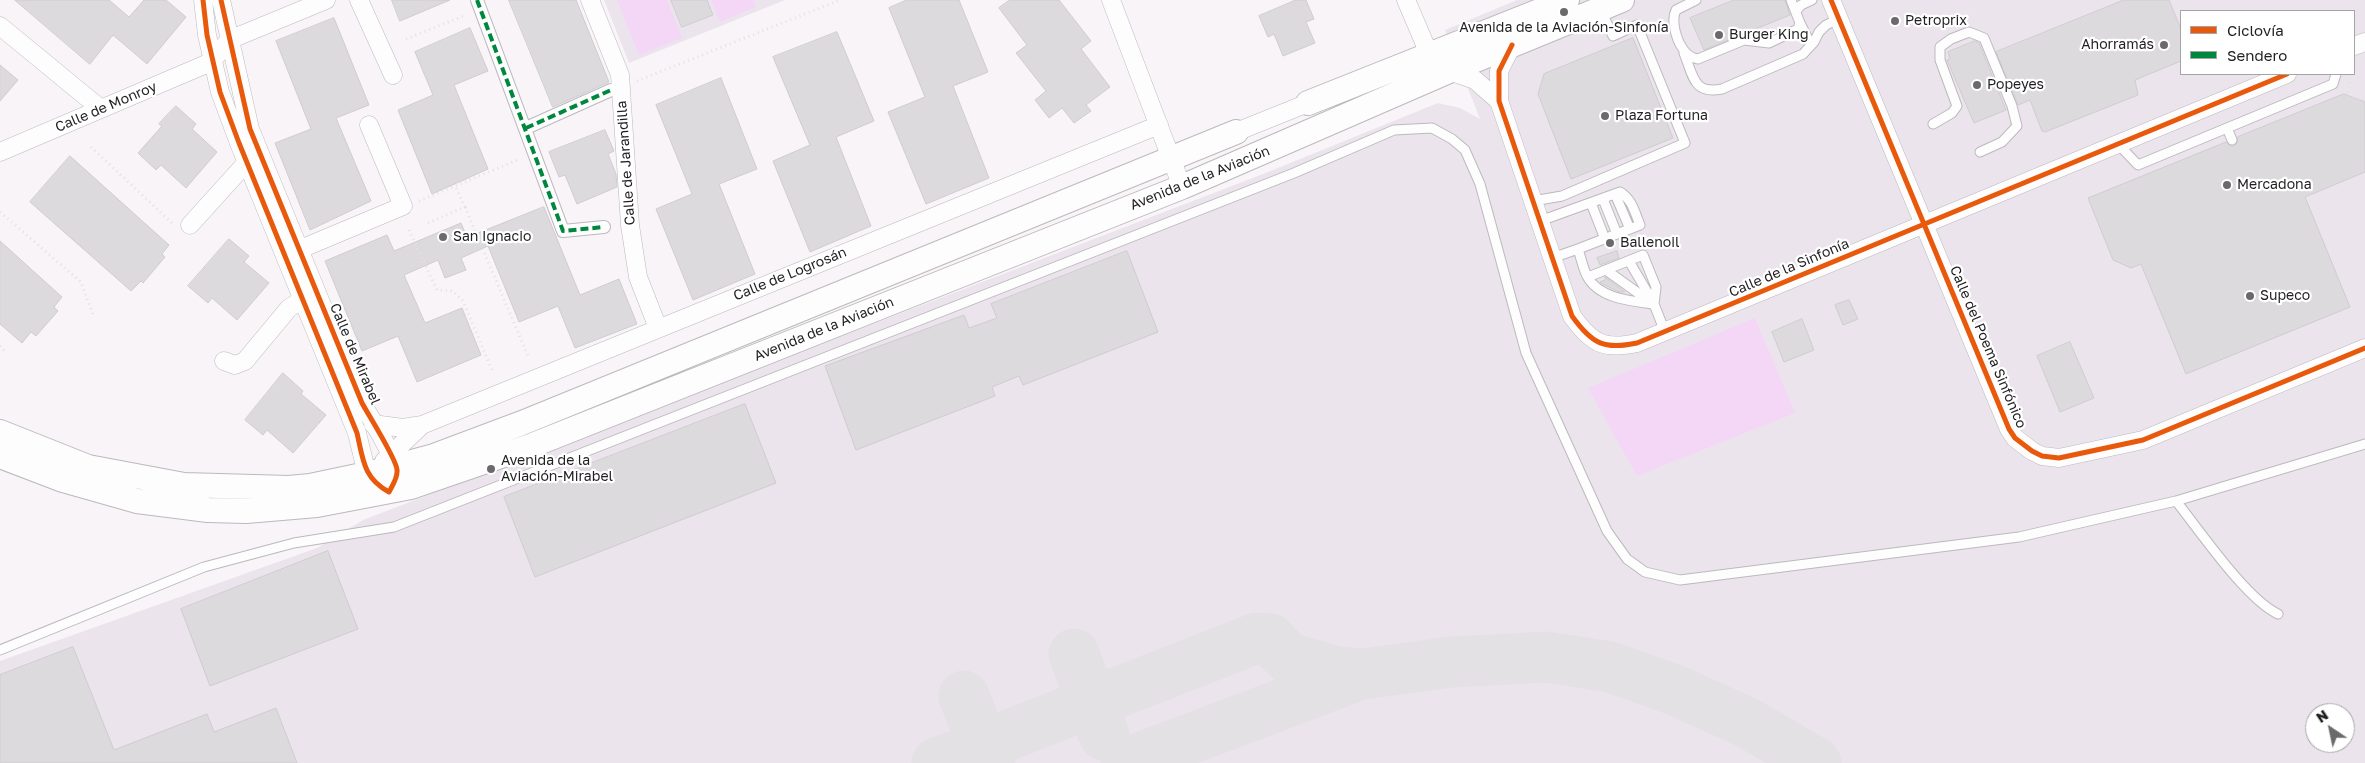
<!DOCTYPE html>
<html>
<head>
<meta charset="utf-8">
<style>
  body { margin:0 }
  #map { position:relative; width:2365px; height:763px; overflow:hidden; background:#f8f4f8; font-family:"Golos Text",sans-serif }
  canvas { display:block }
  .legend { position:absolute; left:2180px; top:10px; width:175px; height:65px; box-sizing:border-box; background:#fff; border:1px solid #a6a5a6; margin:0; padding:6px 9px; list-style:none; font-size:15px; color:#201e21 }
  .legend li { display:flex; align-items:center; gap:10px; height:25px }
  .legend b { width:25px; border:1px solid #a6a5a6 }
  .north { position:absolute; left:2305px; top:703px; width:50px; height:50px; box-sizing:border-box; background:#fff; border:1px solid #a6a5a6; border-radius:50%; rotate:326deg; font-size:14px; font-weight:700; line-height:20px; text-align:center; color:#201e21 }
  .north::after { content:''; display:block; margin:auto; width:18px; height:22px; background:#6c696c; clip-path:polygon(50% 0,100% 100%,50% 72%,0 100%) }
</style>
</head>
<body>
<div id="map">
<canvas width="2365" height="763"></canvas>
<ul class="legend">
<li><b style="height:6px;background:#e8590c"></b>Ciclovía</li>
<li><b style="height:6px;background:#00873e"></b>Sendero</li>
</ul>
<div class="north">N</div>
</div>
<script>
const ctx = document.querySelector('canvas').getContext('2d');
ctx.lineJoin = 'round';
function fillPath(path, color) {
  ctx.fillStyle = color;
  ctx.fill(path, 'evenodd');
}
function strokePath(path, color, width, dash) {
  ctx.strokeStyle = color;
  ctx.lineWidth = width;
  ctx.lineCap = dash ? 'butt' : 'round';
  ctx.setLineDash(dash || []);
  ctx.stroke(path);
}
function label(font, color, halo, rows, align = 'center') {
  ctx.font = font + ' "Golos Text",sans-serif';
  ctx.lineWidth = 4.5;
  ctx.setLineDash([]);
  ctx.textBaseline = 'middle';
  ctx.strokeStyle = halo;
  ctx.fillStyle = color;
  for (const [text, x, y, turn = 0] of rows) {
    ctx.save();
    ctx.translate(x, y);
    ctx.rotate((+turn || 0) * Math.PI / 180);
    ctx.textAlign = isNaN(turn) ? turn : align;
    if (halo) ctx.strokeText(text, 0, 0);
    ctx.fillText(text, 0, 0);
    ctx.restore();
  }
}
fillPath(new Path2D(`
  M604,0H785L629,63Z
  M1517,0H2365V763H0V661L317,548L363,520L1263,174L1438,103L1460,108L1480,119L1445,30ZM2181,11H2354V74H2181ZM2315,713H2345V743H2315Z`), '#ece4ed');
fillPath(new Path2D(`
  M617,0H667L682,38L639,55Z
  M711,0H753L756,7L720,22Z
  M1755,318L1795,413L1637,476L1588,388Z`), '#f4d6f7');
strokePath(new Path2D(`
  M1074,654L1104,735
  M964,696L990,763
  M937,763L1257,638L1270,639L1288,658L1339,672L1362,674L1452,662L1546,657L1610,667L1675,690L1748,723L1816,763
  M1126,763L1362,674`), '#e3e1e3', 51);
const building = new Path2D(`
  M15,0H109L129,17L144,0H166L186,17L147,64L113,35L90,64Z
  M392,0H450L400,21Z
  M509,0H576L609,82L553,107Z
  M671,0H707L713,15L682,27Z
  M907,0H959L988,72L953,86L989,178L926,204L888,112L925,97L889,8Z
  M1010,0H1059L1091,41L1081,49L1110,87L1086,105L1091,111L1074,123L1062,108L1049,118L1035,100L1046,91L1016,53L1027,45L999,8Z
  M1296,0H1306L1314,19L1306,22L1315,43L1283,56L1274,34L1268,37L1259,16Z
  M1734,0H1785L1790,15L1704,50L1690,18Z
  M2124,0H2169L2181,29V61L2135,80L2138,95L2045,132L2042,131L2030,100L2018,105L1996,52Z
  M334,18L369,105L336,118L371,201L310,230L275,143L311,129L276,41Z
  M470,28L488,71L454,85L488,169L432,194L398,110L433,95L415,52Z
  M837,32L874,121L836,137L871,226L810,252L773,161L810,145L773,57Z
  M1633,38L1673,138L1571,179L1538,94L1544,74Z
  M1975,41L1979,43L2006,110L1974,123L1947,60L1950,59L1948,52Z
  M0,65L18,80L0,101Z
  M721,78L757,169L719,184L755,274L693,300L656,209L692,194L656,105Z
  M2344,94L2365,102V172L2305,197L2350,307L2186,374L2141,264L2131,268L2113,260L2088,198L2226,142L2229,145L2234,146L2237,143L2238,137Z
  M176,106L196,124L192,129L217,152L186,188L161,165L156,170L138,153L162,126L159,124Z
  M605,130L614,151L608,154L616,174L617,187L577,204L565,175L559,177L549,152Z
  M70,156L169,245L162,254L165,257L143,283L141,281L131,291L30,202Z
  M544,207L580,295L619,279L637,324L575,348L558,306L519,322L488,246L461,258L466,270L445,278L438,260L404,275L425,323L462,308L481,355L417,382L398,336L362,351L325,261L387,235L394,251L461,223L467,237Z
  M229,239L249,256L244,262L269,283L237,320L212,298L208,303L188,286Z
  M0,241L62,297L54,307L58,311L36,336L31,332L22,343L0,324Z
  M1127,251L1158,332L1023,385L1019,376L992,387L995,396L856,450L825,366L964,315L969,328L997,318L991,304Z
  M1617,251L1619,258L1600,265L1597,258Z
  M1605,277L1625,292H1619L1603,284L1600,282L1605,280Z
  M1849,300L1858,319L1843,325L1835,305Z
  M1802,319L1814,350L1784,362L1772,332Z
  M2070,342L2094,398L2060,412L2037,356Z
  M283,373L303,391L301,394L326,415L293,453L267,430L263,435L245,420Z
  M745,404L776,483L535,577L504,497Z
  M328,551L358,629L210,686L181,609Z
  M73,647L114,750L207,714L214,732L276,708L297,763H0V675Z`);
fillPath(building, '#dddadd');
strokePath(building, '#cfcccf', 1);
const service = new Path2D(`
  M1696,0L1676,10C1669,24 1680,57 1698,59L1744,40L1769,43L1798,29L1800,23L1791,0
  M1796,11L1801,5L1812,0
  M1800,23L1811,45
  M1684,53C1693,75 1693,95 1722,89L1803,54L1814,42L1819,32L1826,25L1839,19
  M1933,124L1952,113L1957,106L1940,60V47L1951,39L1969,32L1984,38L2012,106L2017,126L2002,142L1980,152
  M2227,128L2232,140
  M2118,144L2138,165L2333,84L2336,74
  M1615,194L1630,229
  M1603,199L1617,234
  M1533,201L1562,196L1685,143L1637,25L1613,36L1600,9
  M1591,203L1605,239
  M1540,221L1620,192C1632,199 1635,213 1640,225L1578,249
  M1552,258L1578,249C1581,258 1583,268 1587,276C1599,299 1632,301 1654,304L1665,332
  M1629,261L1653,302
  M1606,270L1652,303
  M1588,277L1643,255L1656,287L1654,304
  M2176,501C2200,531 2246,599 2278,614
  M0,650L204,567L294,543L394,527L1294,173L1394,130L1432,128L1452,139L1465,150L1480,184L1526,353L1607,531L1627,559L1645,572L1680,580L2019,537L2176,501L2365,444`);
const pedestrian = new Path2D(`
  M477,0L563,231L604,227
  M526,128L611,90`);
const minor = new Path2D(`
  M203,0L207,35L220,92L239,143L357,433L367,474L374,483
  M221,0L250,129L362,403C370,418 400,463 396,476
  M359,0L393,75
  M590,0L620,75L630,225L638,277L658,328
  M1111,0L1182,187
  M1406,0L1430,56L1449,71L1475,80L1499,101
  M1831,0L2009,429L2015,438L2032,451L2042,456L2059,458L2143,440L2365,348
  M0,26L101,109
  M1512,45L1499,71V101L1572,316C1592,344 1604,350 1637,343L2287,74
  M2354,46L2365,42
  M1236,132L1308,103
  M0,152L204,65L212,61L229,40L326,0
  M190,225L247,162
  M291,253L403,206L369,125
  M224,361L235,365L245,361L289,308L312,294
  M373,424L403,428L422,425L1159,125
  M384,461L422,425`);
const secondary = new Path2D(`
  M1308,103L1567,0
  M0,432L88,467L184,485L289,488L310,486L367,474L434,456L522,423L1236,132
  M0,456L63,480L137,501L208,510L246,511L317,505L411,487L533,445L1182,187L1449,71L1622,0`);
strokePath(service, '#bcb9bc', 11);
strokePath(pedestrian, '#bcb9bc', 14);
strokePath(minor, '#bcb9bc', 19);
strokePath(secondary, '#bcb9bc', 26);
strokePath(new Path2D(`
  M406,39L466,15
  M637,81L840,0
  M2350,82L2347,95L2365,100
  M91,147L173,224
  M419,201L520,159
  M465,207L528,356
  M0,212L81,282L93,315
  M428,223L465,207L455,186
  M409,230L437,290L453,291L463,301L492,370
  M0,346L5,351`), '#e2e1e2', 3, [1, 4]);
strokePath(service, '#fefdfe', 9);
strokePath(pedestrian, '#fefdfe', 12);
strokePath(minor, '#fefdfe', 18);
strokePath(secondary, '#fefdfe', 24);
strokePath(new Path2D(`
  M477,0L563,231L604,227
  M526,128L611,90`), '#00873e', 4, [8, 4]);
strokePath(new Path2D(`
  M203,0L207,35L220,92L239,143L357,433C363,459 363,478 389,492C392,486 398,478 397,470C397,460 369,416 362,403L250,129L221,0
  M1831,0L2009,429L2015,438L2032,451L2042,456L2059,458L2143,440L2365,348
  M1512,45L1499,71V101L1572,316C1592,344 1604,350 1637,343L2287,74`), '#e8590c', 5);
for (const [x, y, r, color] of [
  [1564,12,5,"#6c696c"],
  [1895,21,5,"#6c696c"],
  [1719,35,5,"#6c696c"],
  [2164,45,5,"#6c696c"],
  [1977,85,5,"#6c696c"],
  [1605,116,5,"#6c696c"],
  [2227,185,5,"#6c696c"],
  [443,237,5,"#6c696c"],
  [1610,243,5,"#6c696c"],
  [2250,296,5,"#6c696c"],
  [491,469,5,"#6c696c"]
]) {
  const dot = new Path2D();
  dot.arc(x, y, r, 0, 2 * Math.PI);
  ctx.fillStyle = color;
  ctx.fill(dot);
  strokePath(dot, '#fff', 2);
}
label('14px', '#201e21', '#fff', [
  ["Petroprix",1905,21],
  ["Avenida de la Aviación-Sinfonía",1564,28,"center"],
  ["Burger King",1729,35],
  ["Ahorramás",2154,45,"right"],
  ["Popeyes",1987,85],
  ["Plaza Fortuna",1615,116],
  ["Mercadona",2237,185],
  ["San Ignacio",453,237],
  ["Ballenoil",1620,243],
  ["Supeco",2260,296],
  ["Avenida de la",501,461],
  ["Aviación-Mirabel",501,477]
], 'left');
label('14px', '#201e21', '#fff', [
  ["Calle de Monroy",106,107,-23],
  ["Calle de Jarandilla",626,163,-94],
  ["Avenida de la Aviación",1200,178,-22],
  ["Calle de la Sinfonía",1789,268,-23],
  ["Calle de Logrosán",790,274,-22],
  ["Avenida de la Aviación",824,329,-22],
  ["Calle del Poema Sinfónico",1988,347,67],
  ["Calle de Mirabel",355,354,67]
]);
</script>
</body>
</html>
